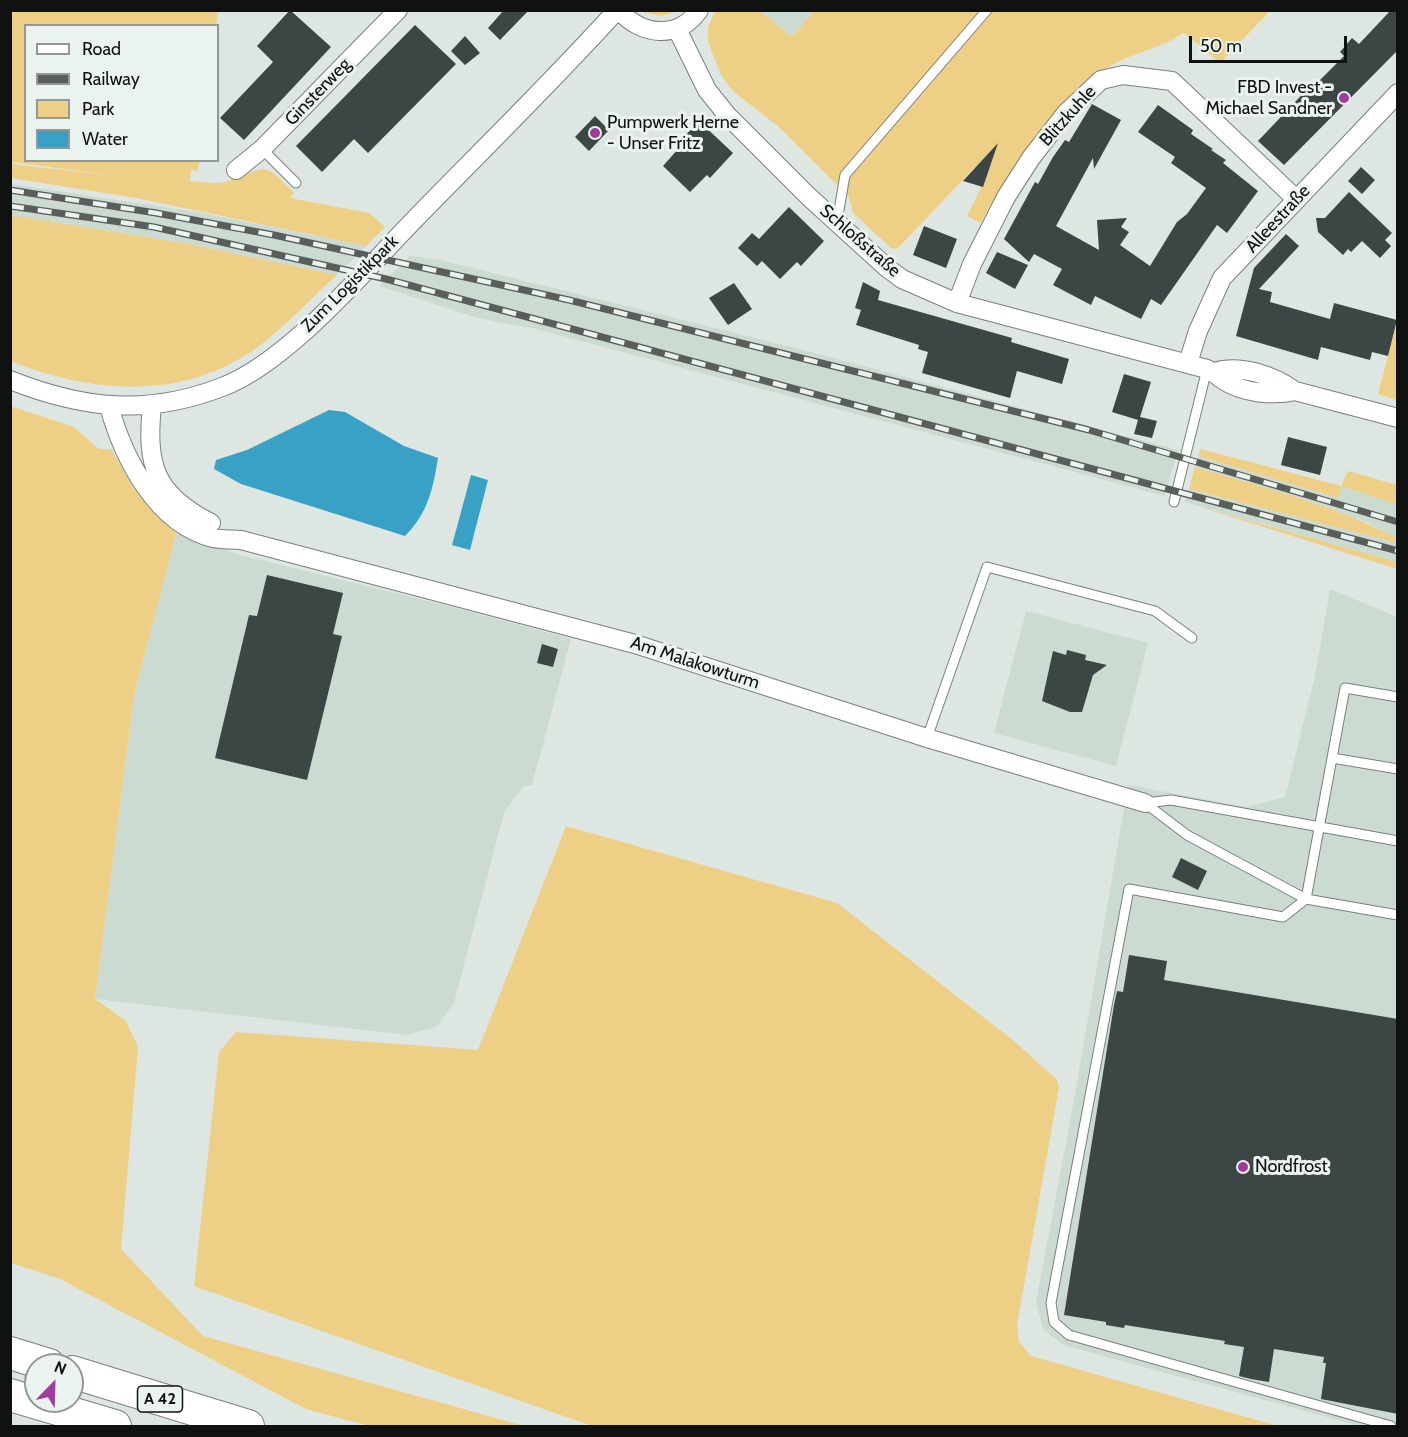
<!DOCTYPE html>
<html>
<head>
<meta charset="utf-8">
<style>
  body { margin:0 }
  #map { position:relative; width:1408px; height:1437px; overflow:hidden; background:#dde6e0; font-family:Cabin,sans-serif }
  canvas { display:block }
  .frame { position:absolute; inset:0; border:12px solid #0f1210; pointer-events:none }
  .legend { position:absolute; left:24px; top:24px; width:195px; height:138px; box-sizing:border-box; background:#eaf3ed; border:2px solid #929995; margin:0; padding:8px 10px; list-style:none; font-size:18px; color:#0f1210 }
  .legend li { display:flex; align-items:center; gap:12px; height:30px }
  .legend b { width:30px; border:2px solid #929995 }
  .north { position:absolute; left:24px; top:1353px; width:60px; height:60px; box-sizing:border-box; background:#eaf3ed; border:2px solid #929995; border-radius:50%; rotate:23deg; font-size:16px; font-weight:700; line-height:24px; text-align:center; color:#0f1210 }
  .north::after { content:''; display:block; margin:auto; width:21px; height:27px; background:#a33b9e; clip-path:polygon(50% 0,100% 100%,50% 72%,0 100%) }
  .scale { position:absolute; left:1189px; top:36px; width:158px; height:27px; box-sizing:border-box; border:3px solid #0f1210; border-top:0; padding-left:8px; font-size:18px; line-height:21px; white-space:nowrap; color:#0f1210; -webkit-text-stroke:4px #eaf3ed; paint-order:stroke }
</style>
</head>
<body>
<div id="map">
<canvas width="1408" height="1437"></canvas>
<div class="frame"></div>
<ul class="legend">
<li><b style="height:8px;background:#fff"></b>Road</li>
<li><b style="height:8px;background:#595e5b"></b>Railway</li>
<li><b style="height:16px;background:#eecf86"></b>Park</li>
<li><b style="height:16px;background:#3aa1c6"></b>Water</li>
</ul>
<div class="north">N</div>
<div class="scale">50 m</div>
</div>
<script>
const ctx = document.querySelector('canvas').getContext('2d');
ctx.lineJoin = 'round';
function fillPath(path, color) {
  ctx.fillStyle = color;
  ctx.fill(path, 'evenodd');
}
function strokePath(path, color, width, dash) {
  ctx.strokeStyle = color;
  ctx.lineWidth = width;
  ctx.lineCap = dash ? 'butt' : 'round';
  ctx.setLineDash(dash || []);
  ctx.stroke(path);
}
function label(font, color, halo, rows, align = 'center') {
  ctx.font = font + ' Cabin,sans-serif';
  ctx.lineWidth = 6;
  ctx.setLineDash([]);
  ctx.textBaseline = 'middle';
  ctx.strokeStyle = halo;
  ctx.fillStyle = color;
  for (const [text, x, y, turn = 0] of rows) {
    ctx.save();
    ctx.translate(x, y);
    ctx.rotate((+turn || 0) * Math.PI / 180);
    ctx.textAlign = isNaN(turn) ? turn : align;
    if (halo) ctx.strokeText(text, 0, 0);
    ctx.fillText(text, 0, 0);
    ctx.restore();
  }
}
fillPath(new Path2D(`
  M760,11H814L792,37Z
  M11,184L197,212L366,246L337,275L189,244L11,215Z
  M410,256L440,260L792,347L1178,450L1165,496L536,329L478,318L379,286Z
  M1198,456L1338,498L1342,486L1397,505V538L1369,523L1297,497L1195,467Z
  M1189,489L1397,543V562L1185,502Z
  M177,529L200,541L236,554L464,610L571,639L532,785L524,786L504,812L454,1003L436,1027L408,1035L95,999L134,696Z
  M1330,589L1397,617V1426H1360L1063,1345L1043,1329L1036,1302L1073,1106L1128,785L1247,807L1285,797L1315,676Z
  M1026,611L1148,643L1116,766L994,733Z`), '#cbdbd1');
fillPath(new Path2D(`
  M716,10L760,11L792,37L814,11H1270L1220,63L1184,33C1159,49 1130,53 1105,69C1058,99 1007,174 981,223L967,216L988,173L978,164L897,249L891,248L853,213L849,197L779,127L734,92L722,77L708,42V27Z
  M11,11H218L216,25L26,26V160L199,161L198,171L191,170L190,181C202,182 216,185 228,181C268,168 261,159 294,193L290,198L369,213L385,227L366,246L136,198L11,178V164L126,177L11,162Z
  M640,11H678L661,16Z
  M11,215L189,244L337,275C312,297 289,323 263,343C189,401 93,395 11,361Z
  M1397,322L1398,400H1397L1378,394Z
  M10,406L74,427L99,449H111L134,489L160,517L177,529L134,696L95,999L126,1021L138,1047L121,1249L203,1336L524,1426H369L306,1409L60,1279L11,1263Z
  M1201,449L1341,486L1348,471L1397,485V505L1342,486L1338,498L1198,456Z
  M1195,467C1263,487 1334,505 1397,538V543L1189,489Z
  M1197,506L1397,562V569Z
  M566,826L837,903L1014,1041L1057,1080L1059,1087L1017,1325L1019,1342L1031,1356L1278,1426H592L194,1286L219,1052L236,1032L478,1050Z`), '#eecf86');
fillPath(new Path2D(`
  M329,410L345,412L404,446L438,458C433,489 428,513 405,536L241,484L214,469L216,460L247,450Z
  M471,475L488,480L470,550L452,545Z`), '#3aa1c6');
fillPath(new Path2D(`
  M290,10L331,47L244,140L220,118L273,62L257,46Z
  M504,10H529L500,40L488,28Z
  M1391,10H1398V50L1284,165L1258,141L1315,81L1317,83L1344,56L1340,52L1352,38L1359,44Z
  M415,25L456,64L368,153L354,139L322,172L296,146Z
  M465,36L480,53L465,65L451,51Z
  M1092,104L1121,120L1094,169L1093,158L1056,226L1099,250L1097,220L1127,218L1121,227L1129,232L1120,245L1150,266L1177,222L1187,214L1206,188L1171,163L1175,157L1138,132L1158,105L1193,130L1191,134L1213,149L1211,150L1226,160L1223,163L1258,191L1227,233L1217,225L1161,305L1151,299L1141,319L1095,296L1091,305L1053,285L1062,269L1034,254L1029,262L1004,239L1035,182L1038,184L1053,157L1065,140L1069,142Z
  M595,116L609,130L589,151L575,137Z
  M699,121L733,153L710,178L707,175L690,192L663,166L679,148L676,145Z
  M998,143L983,187L963,181Z
  M1361,167L1375,180L1362,194L1348,181Z
  M1349,192L1392,233L1385,240L1391,246L1380,258L1362,241L1351,252L1348,249L1343,255L1318,232L1316,218H1325Z
  M789,207L824,241L801,266L797,262L780,279L762,261L757,266L738,248L752,233L759,239Z
  M924,226L957,239L946,268L913,255Z
  M1286,234L1299,246L1259,289L1272,292L1270,302L1330,319L1334,303L1397,320L1388,356L1372,352L1370,360L1321,347L1318,360L1236,336L1254,268Z
  M997,252L1028,265L1015,289L986,273Z
  M863,282L880,291L878,300L1012,338L1011,342L1069,359L1062,384L1017,371L1010,398L922,373L928,352L918,349L919,345L856,325L861,310L855,308Z
  M734,283L752,309L728,325L709,298Z
  M1124,374L1151,382L1140,417L1157,421L1152,438L1134,434L1138,420L1112,412Z
  M1288,437L1327,447L1320,475L1281,465Z
  M267,575L343,593L333,634L342,636L307,780L215,758L249,615L257,616Z
  M542,644L558,649L553,667L537,663Z
  M1067,650L1086,655L1085,660L1107,665L1093,675L1082,712H1070L1042,701L1053,651L1066,655Z
  M1181,858L1207,871L1198,890L1172,877Z
  M1129,955L1167,961L1164,980L1398,1019V1414L1321,1399L1326,1363H1323L1324,1357L1274,1349L1269,1382L1251,1379L1239,1376L1244,1347L1224,1344L1225,1341L1125,1325L1124,1328L1106,1325V1322L1064,1315L1114,1005L1117,991L1123,992Z`), '#3c4645');
const service = new Path2D(`
  M262,149L296,183
  M837,222L845,175L987,10
  M1174,502L1207,369
  M927,738L987,567L1155,611L1192,638
  M1332,758L1345,688L1398,697
  M1145,803L1187,835L1306,899L1398,915
  M1145,803L1171,800L1398,841
  M1391,1426L1069,1335L1054,1322L1051,1303L1129,889L1283,917L1306,899L1332,758L1398,769`);
const minor = new Path2D(`
  M619,10C641,36 679,40 699,10
  M677,29L707,90L727,115L808,196L886,267L902,279L957,303L1207,369C1214,372 1217,376 1223,380C1242,393 1273,396 1295,391
  M236,170L262,149L398,10
  M957,303L972,264L1006,197L1031,158L1066,113L1101,80L1123,75L1172,81L1296,199
  M1188,363L1198,331L1222,278L1398,93
  M1214,372C1240,364 1273,375 1295,391L1398,418
  M10,380C83,409 147,416 222,387C287,363 366,269 415,219C483,149 552,82 617,10
  M152,405C146,465 154,494 211,523
  M109,406C123,457 156,524 213,538C222,540 232,539 241,540L635,644L927,738L1145,803`);
const motorway = new Path2D(`
  M10,1353L49,1365
  M72,1372L248,1426
  M10,1395L115,1426`);
strokePath(service, '#79817c', 11);
strokePath(minor, '#79817c', 20);
strokePath(motorway, '#79817c', 34);
strokePath(service, '#fff', 9);
strokePath(minor, '#fff', 18);
strokePath(motorway, '#fff', 32);
const rail = new Path2D(`
  M10,190L156,213L274,235L569,300L1089,430L1398,522
  M10,206L154,227L386,279L1398,551`);
strokePath(rail, '#595e5b', 7);
strokePath(rail, '#eaf3ed', 4.5, [14]);
for (const [x, y, r, color] of [
  [1344,98,6,"#a33b9e"],
  [595,133,6,"#a33b9e"],
  [1243,1167,6,"#a33b9e"]
]) {
  const dot = new Path2D();
  dot.arc(x, y, r, 0, 2 * Math.PI);
  ctx.fillStyle = color;
  ctx.fill(dot);
  strokePath(dot, '#eaf3ed', 2);
}
for (const [x, y, w] of [
  [160,1399,45]
]) {
  const box = new Path2D();
  box.roundRect(x - w / 2, y - 13, w, 26, 4.5);
  ctx.fillStyle = '#eaf3ed';
  ctx.fill(box);
  strokePath(box, '#0f1210', 1.5);
}
label('bold 16px', '#0f1210', null, [
  ["A 42",160,1399]
]);
label('18px', '#0f1210', '#eaf3ed', [
  ["FBD Invest -",1332,88,"right"],
  ["Michael Sandner",1332,109,"right"],
  ["Pumpwerk Herne",607,123],
  ["- Unser Fritz",607,144],
  ["Nordfrost",1255,1167]
], 'left');
label('18px', '#0f1210', '#eaf3ed', [
  ["Ginsterweg",318,92,-46],
  ["Blitzkuhle",1068,116,-48],
  ["Alleestraße",1278,219,-47],
  ["Schloßstraße",860,241,41],
  ["Zum Logistikpark",350,284,-45],
  ["Am Malakowturm",695,663,18]
]);
</script>
</body>
</html>
